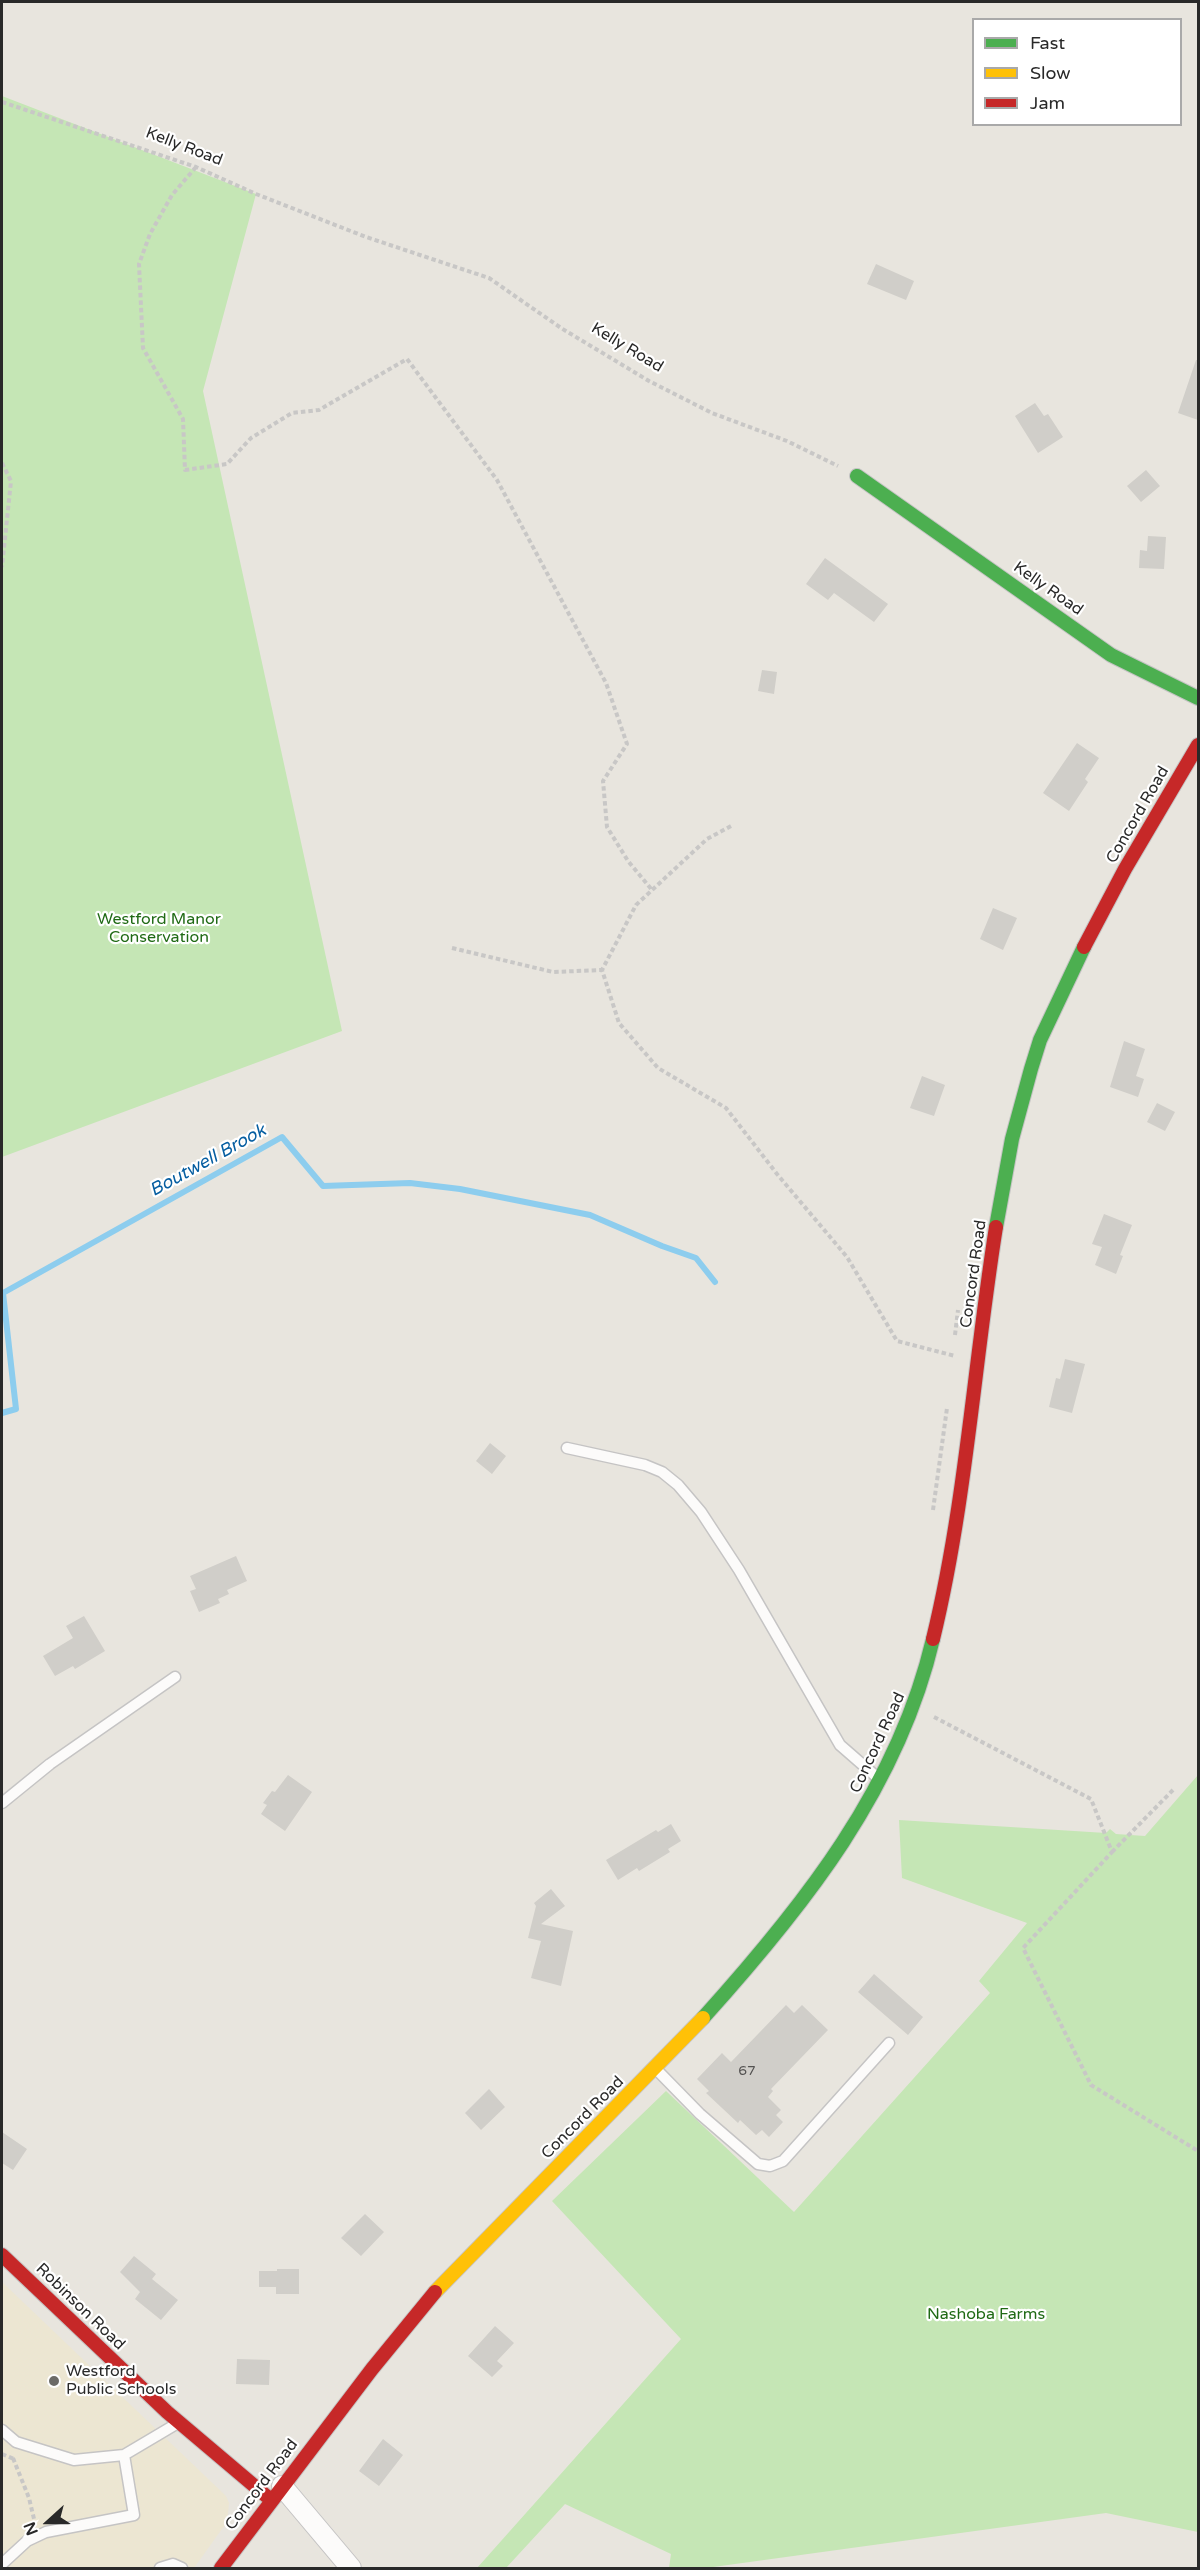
<!DOCTYPE html>
<html>
<head>
<meta charset="utf-8">
<style>
  body { margin:0 }
  #map { position:relative; width:1200px; height:2570px; overflow:hidden; background:#e8e5de; font-family:"Varela Round",sans-serif }
  canvas { display:block }
  .frame { position:absolute; inset:0; border:3px solid #292929; pointer-events:none }
  .legend { position:absolute; left:972px; top:18px; width:210px; height:108px; box-sizing:border-box; background:#fff; border:2px solid #a9a9a9; margin:0; padding:8px 10px; list-style:none; font-size:18px; color:#292929 }
  .legend li { display:flex; align-items:center; gap:12px; height:30px }
  .legend b { width:30px; border:2px solid #a9a9a9 }
  .north { position:absolute; left:18px; top:2492px; width:60px; height:60px; -webkit-text-stroke:4px #fff; paint-order:stroke; rotate:249deg; font-size:16px; font-weight:700; line-height:24px; text-align:center; color:#292929 }
  .north::after { content:''; display:block; margin:auto; width:21px; height:27px; background:#292929; clip-path:polygon(50% 0,100% 100%,50% 72%,0 100%) }
</style>
</head>
<body>
<div id="map">
<canvas width="1200" height="2570"></canvas>
<div class="frame"></div>
<ul class="legend">
<li><b style="height:8px;background:#4caf50"></b>Fast</li>
<li><b style="height:8px;background:#ffc107"></b>Slow</li>
<li><b style="height:8px;background:#c62828"></b>Jam</li>
</ul>
<div class="north">N</div>
</div>
<script>
const ctx = document.querySelector('canvas').getContext('2d');
ctx.lineJoin = 'round';
function fillPath(path, color) {
  ctx.fillStyle = color;
  ctx.fill(path, 'evenodd');
}
function strokePath(path, color, width, dash) {
  ctx.strokeStyle = color;
  ctx.lineWidth = width;
  ctx.lineCap = dash ? 'butt' : 'round';
  ctx.setLineDash(dash || []);
  ctx.stroke(path);
}
function label(font, color, halo, rows, align = 'center') {
  ctx.font = font + ' "Varela Round",sans-serif';
  ctx.lineWidth = 4.5;
  ctx.setLineDash([]);
  ctx.textBaseline = 'middle';
  ctx.strokeStyle = halo;
  ctx.fillStyle = color;
  for (const [text, x, y, turn = 0] of rows) {
    ctx.save();
    ctx.translate(x, y);
    ctx.rotate((+turn || 0) * Math.PI / 180);
    ctx.textAlign = isNaN(turn) ? turn : align;
    if (halo) ctx.strokeText(text, 0, 0);
    ctx.fillText(text, 0, 0);
    ctx.restore();
  }
}
fillPath(new Path2D(`
  M2,2282L226,2496L229,2503L227,2522L194,2568H2Z`), '#ece6d2');
fillPath(new Path2D(`
  M2,96L256,194L203,391L342,1031L2,1157Z
  M1198,1775V2532L1106,2513L706,2568H669L671,2554L565,2504L506,2568H477L681,2339L552,2201L666,2091L794,2212L990,1993L979,1981L1027,1923L902,1878L899,1820L1106,1833L1110,1829L1116,1834L1145,1836Z`), '#c5e6b5');
strokePath(new Path2D(`
  M2,1413L16,1409L3,1293L282,1137L323,1186L410,1183L460,1189L590,1215L662,1246L696,1258L715,1282`), '#8dcdee', 6);
fillPath(new Path2D(`
  M876,264L914,281L906,300L867,284Z
  M1196,360H1198V420L1178,413Z
  M1035,403L1044,416L1048,414L1063,437L1038,453L1015,416Z
  M1146,470L1160,486L1141,502L1127,486Z
  M1148,536L1166,537L1164,569L1139,568L1140,550L1147,551Z
  M825,558L888,604L874,622L834,593L828,600L806,584Z
  M762,670L777,672L774,694L758,691Z
  M1077,743L1099,758L1085,779L1088,782L1069,811L1043,793Z
  M993,908L1017,918L1003,950L980,939Z
  M1124,1041L1145,1049L1136,1076L1144,1079L1138,1097L1110,1087Z
  M922,1076L945,1085L934,1116L910,1108Z
  M1157,1103L1175,1112L1165,1131L1147,1122Z
  M1104,1214L1132,1225L1120,1255L1123,1256L1116,1274L1095,1265L1102,1247L1092,1244Z
  M1065,1359L1085,1364L1072,1413L1049,1407L1056,1378L1060,1379Z
  M490,1443L506,1456L492,1474L476,1461Z
  M236,1556L247,1581L227,1590L229,1594L218,1599L220,1603L199,1612L190,1591L196,1589L190,1576Z
  M84,1616L105,1651L75,1669L73,1666L55,1676L43,1656L73,1638L66,1626Z
  M288,1775L312,1792L285,1831L261,1814L267,1805L263,1803L272,1791L275,1792Z
  M671,1824L681,1841L668,1849L670,1852L639,1871L637,1868L618,1880L606,1860L656,1830L658,1832Z
  M551,1889L565,1906L541,1924L573,1931L561,1986L531,1978L541,1941L528,1938L536,1906L534,1903Z
  M874,1974L923,2017L908,2035L858,1992Z
  M786,2005L794,2013L802,2005L828,2030L771,2089L773,2091L768,2097L781,2110L776,2115L783,2122L769,2137L762,2130L756,2135L740,2120L738,2123L706,2093L709,2091L697,2079L722,2053L731,2062Z
  M489,2089L505,2107L481,2130L465,2113Z
  M2,2132L27,2149L13,2170L2,2163Z
  M365,2214L384,2232L361,2256L341,2238Z
  M134,2256L156,2274L152,2279L178,2300L161,2320L135,2299L140,2292L120,2272Z
  M277,2269H299V2294H276V2287H259V2271H277Z
  M495,2326L514,2343L497,2361L503,2366L492,2377L468,2356Z
  M237,2359L270,2360L269,2385L236,2384Z
  M383,2439L403,2455L379,2486L359,2471Z`), '#d0cec9');
const lane = new Path2D(`
  M567,1448L645,1465L662,1472L678,1485L701,1512L739,1570L840,1745L879,1779
  M2,1803L50,1764L175,1677
  M655,2068L700,2114L758,2164L770,2166L783,2161L889,2043
  M2,2430L16,2442L74,2460L124,2455L178,2423
  M2,2564L27,2541L46,2532L134,2515L124,2455
  M160,2568L173,2564L182,2568`);
const street = new Path2D(`
  M282,2486L351,2568`);
const fast = new Path2D(`
  M857,476L1111,655L1198,698
  M996,1227L1012,1139L1031,1069L1040,1040L1084,947
  M703,2018C804,1906 898,1788 933,1639`);
const slow = new Path2D(`
  M435,2292L703,2018`);
const jam = new Path2D(`
  M1084,947L1125,869L1198,745
  M933,1639C966,1503 974,1364 996,1227
  M2,2255L167,2412L271,2500
  M221,2568L372,2369L435,2292`);
strokePath(lane, '#c5c4c4', 13);
strokePath(street, '#c5c4c4', 22);
strokePath(fast, '#c5c4c4', 16);
strokePath(slow, '#c5c4c4', 16);
strokePath(jam, '#c5c4c4', 16);
strokePath(new Path2D(`
  M2,102L196,167L256,194L366,237L489,278L561,328L649,381L712,413L787,441L838,466
  M196,167L172,195L150,234L139,264L143,348L183,419L185,470L227,464L251,438L292,413L319,410L407,359L497,480L606,683L627,744L603,781L607,827L628,861L652,890
  M2,463L11,481L2,567
  M731,826L707,839L636,905L602,970L619,1023L658,1068L726,1108L777,1174L847,1257L897,1341L955,1356
  M452,948L553,972L602,970
  M955,1335L958,1310
  M933,1510L947,1408
  M934,1717L1091,1799L1112,1852L1023,1948L1091,2085L1198,2151
  M1112,1852L1173,1790
  M2,2454L14,2459
  M13,2458L29,2498L35,2523`), '#c8c7c6', 4, [4.5, 3]);
strokePath(lane, '#fcfbfa', 10);
strokePath(street, '#fcfbfa', 20);
strokePath(fast, '#4caf50', 14);
strokePath(slow, '#ffc107', 14);
strokePath(jam, '#c62828', 14);
for (const [x, y, r, color] of [
  [54,2381,6,"#6c6b68"]
]) {
  const dot = new Path2D();
  dot.arc(x, y, r, 0, 2 * Math.PI);
  ctx.fillStyle = color;
  ctx.fill(dot);
  strokePath(dot, '#fff', 2);
}
label('14px', '#545352', null, [
  ["67",747,2071]
]);
label('16px', '#292929', '#fff', [
  ["Kelly Road",184,147,21],
  ["Kelly Road",627,348,31],
  ["Kelly Road",1048,589,35],
  ["Concord Road",1138,815,-60],
  ["Concord Road",974,1274,-82],
  ["Concord Road",878,1743,-65],
  ["Concord Road",583,2118,-45],
  ["Robinson Road",80,2307,44],
  ["Concord Road",262,2485,-53]
]);
label('16px', '#206a15', '#fff', [
  ["Westford Manor",159,920],
  ["Conservation",159,938],
  ["Nashoba Farms",986,2315]
]);
label('16px', '#292929', '#fff', [
  ["Westford",66,2372],
  ["Public Schools",66,2390]
], 'left');
label('italic 18px', '#065ea1', '#fff', [
  ["Boutwell Brook",208,1161,-29]
]);
</script>
</body>
</html>
